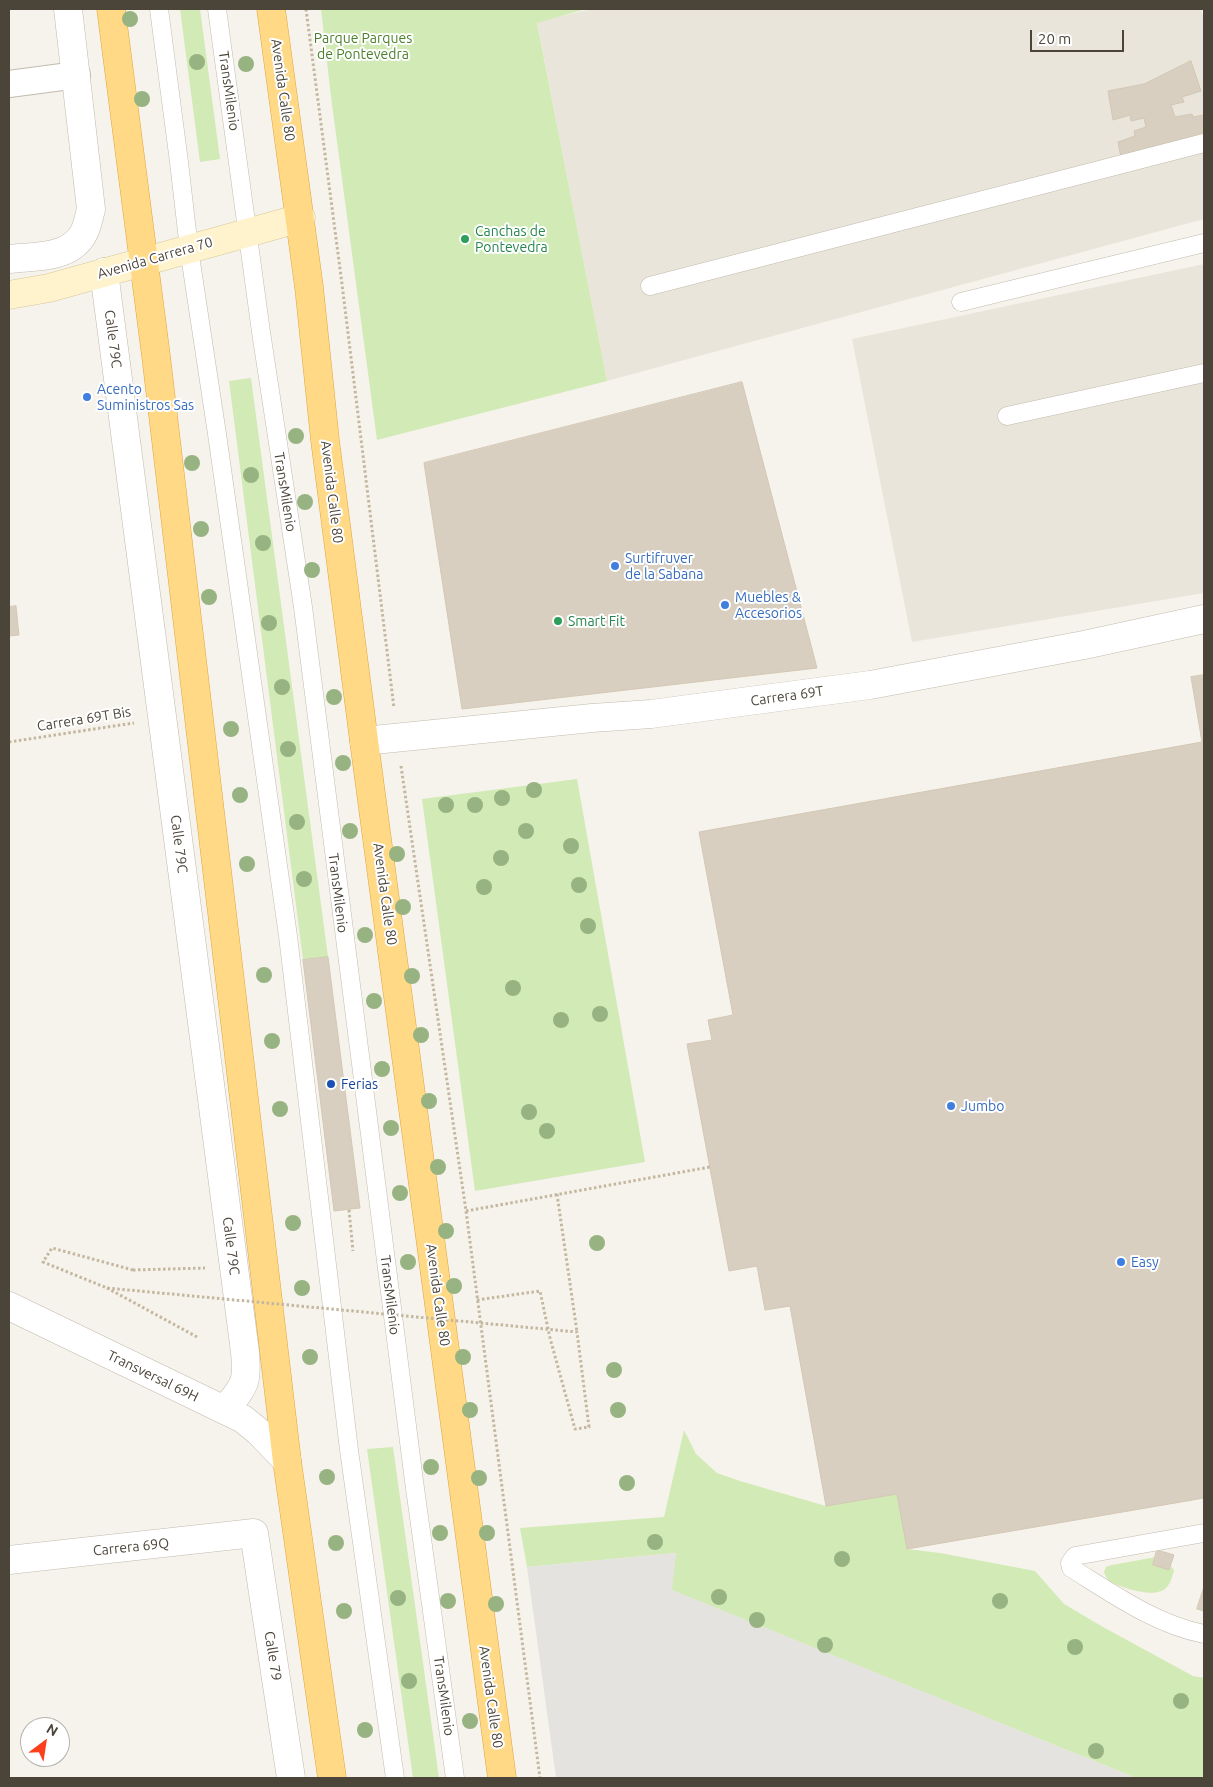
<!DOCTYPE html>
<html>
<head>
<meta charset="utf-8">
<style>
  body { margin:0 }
  #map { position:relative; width:1213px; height:1787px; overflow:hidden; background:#f6f3ec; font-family:Ubuntu,sans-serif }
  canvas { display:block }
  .frame { position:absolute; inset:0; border:10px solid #4b4439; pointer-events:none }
  .north { position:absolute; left:20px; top:1717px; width:50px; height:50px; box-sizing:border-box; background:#fff; border:1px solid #b7b4b0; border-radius:50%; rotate:31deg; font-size:14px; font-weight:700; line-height:20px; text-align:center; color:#4b4439 }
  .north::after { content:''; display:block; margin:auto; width:18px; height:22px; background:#fc3f1d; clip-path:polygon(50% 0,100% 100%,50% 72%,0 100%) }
  .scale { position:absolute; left:1030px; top:30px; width:94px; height:22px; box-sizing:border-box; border:2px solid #4b4439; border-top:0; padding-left:6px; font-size:15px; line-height:18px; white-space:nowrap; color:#4b4439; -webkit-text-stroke:4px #fff; paint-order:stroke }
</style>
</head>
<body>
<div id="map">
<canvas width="1213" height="1787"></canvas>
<div class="frame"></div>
<div class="north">N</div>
<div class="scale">20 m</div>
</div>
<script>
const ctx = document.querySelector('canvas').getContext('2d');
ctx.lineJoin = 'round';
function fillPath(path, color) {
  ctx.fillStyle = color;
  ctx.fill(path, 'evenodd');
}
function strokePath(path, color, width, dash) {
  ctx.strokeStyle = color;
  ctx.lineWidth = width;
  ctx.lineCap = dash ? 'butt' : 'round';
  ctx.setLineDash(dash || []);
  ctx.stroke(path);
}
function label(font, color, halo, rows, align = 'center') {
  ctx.font = font + ' Ubuntu,sans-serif';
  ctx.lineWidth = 4;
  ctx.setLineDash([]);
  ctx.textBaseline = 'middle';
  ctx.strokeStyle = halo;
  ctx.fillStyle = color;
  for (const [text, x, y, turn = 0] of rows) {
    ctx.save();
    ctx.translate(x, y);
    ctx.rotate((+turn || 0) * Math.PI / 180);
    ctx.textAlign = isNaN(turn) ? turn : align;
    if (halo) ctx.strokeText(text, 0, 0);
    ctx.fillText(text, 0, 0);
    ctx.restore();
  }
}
fillPath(new Path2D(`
  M592,9H1201L1204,18V219L607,381L537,22Z
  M1204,264V593L912,642L852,339Z`), '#eae5da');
fillPath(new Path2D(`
  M180,9H200L220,159L200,162Z
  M321,9H586L537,23L607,381L377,440L331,97Z
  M251,378L328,957L303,960L229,381Z
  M577,779L645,1162L475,1191L422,799Z
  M684,1430L696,1454L717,1473L740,1481L826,1506L897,1494L907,1549L940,1553L1035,1571L1064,1604L1103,1627L1193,1676L1204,1678V1778H1136L671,1590L676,1553L527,1567L520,1528L664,1517Z
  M393,1447L439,1778H413L367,1449Z
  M1156,1557L1153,1565L1169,1570L1171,1566L1174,1570C1172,1577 1171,1583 1166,1588C1155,1599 1123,1588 1111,1582C1107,1580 1106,1576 1104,1572L1106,1567L1112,1565Z`), '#d2eab5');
fillPath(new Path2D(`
  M676,1553L672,1590L1136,1778H556L527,1567Z`), '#e5e3e0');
const building = new Path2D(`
  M1191,61L1201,91L1182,97L1184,102L1171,105L1175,117L1192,114L1193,117L1204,115V137L1122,163L1118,142L1135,136L1134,131L1146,127L1144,118L1131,121L1130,115L1113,120L1108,91L1144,84Z
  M742,382L817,668L462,709L424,463Z
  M16,606L19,635L9,636V607Z
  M1204,675V1498L907,1549L897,1494L826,1506L790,1306L765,1310L757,1266L729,1271L687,1044L712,1040L708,1020L733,1015L699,832L1202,742L1191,677Z
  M328,957L360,1208L334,1211L303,960Z
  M1157,1550L1174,1555L1169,1570L1153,1565Z
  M1204,1587V1611L1197,1609Z`);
fillPath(building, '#d8cfc1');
strokePath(building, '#d3c7b4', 1);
const service = new Path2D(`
  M159,9L179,162L189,249L217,434L288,936L349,1450L395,1778
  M217,9L261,332L303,607L414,1481L455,1778
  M650,286L1204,143
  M961,302L1204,243
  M1007,416L1204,373
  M1204,1533L1075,1556L1070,1563L1071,1568C1113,1594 1155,1624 1204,1634`);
const pedestrian = new Path2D(`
  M9,84L77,75`);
const minor = new Path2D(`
  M9,259C33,256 67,259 82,236C87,229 89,217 91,209L68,9
  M104,272L245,1352C248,1385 244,1385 225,1410
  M364,741L592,718L651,714L870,685L1084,645L1204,619
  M9,1306L243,1419L259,1432L287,1461
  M9,1560L254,1533L291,1778`);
const secondary = new Path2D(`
  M9,295L49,288L301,218`);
const trunk = new Path2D(`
  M111,9L156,356L287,1461L332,1778
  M271,9L309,287L325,440L364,741L502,1778`);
strokePath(service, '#c2bbae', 19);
strokePath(pedestrian, '#c2bbae', 28);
strokePath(minor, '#c2bbae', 29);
strokePath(secondary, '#d6c79b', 29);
strokePath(trunk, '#e0a43c', 29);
strokePath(new Path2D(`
  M306,9L342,284L394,708
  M9,742L134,723
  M401,766L466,1211L540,1778
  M557,1194L577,1332
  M349,1210L353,1251
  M466,1211L710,1167
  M133,1270L205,1268
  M107,1288L199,1338
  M477,1300L540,1291L550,1338`), '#c4b79f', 3, [2.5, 2.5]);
strokePath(service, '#fff', 18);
strokePath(pedestrian, '#fff', 26);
strokePath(minor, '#fff', 28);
strokePath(secondary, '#fff3cd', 28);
strokePath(trunk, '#ffd985', 28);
strokePath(new Path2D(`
  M133,1270L52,1248L43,1262L107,1288L577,1332L589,1427L575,1429L550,1338`), '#c4b79f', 3, [2.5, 2.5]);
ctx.fillStyle = '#97b381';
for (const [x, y] of [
  [130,19],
  [197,62],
  [246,64],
  [142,99],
  [296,436],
  [192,463],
  [251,475],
  [305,502],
  [201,529],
  [263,543],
  [312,570],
  [209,597],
  [269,623],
  [282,687],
  [334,697],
  [231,729],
  [288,749],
  [343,763],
  [534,790],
  [240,795],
  [502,798],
  [446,805],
  [475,805],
  [297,822],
  [350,831],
  [526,831],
  [571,846],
  [397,854],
  [501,858],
  [247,864],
  [304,879],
  [579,885],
  [484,887],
  [403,907],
  [588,926],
  [365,935],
  [264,975],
  [412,976],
  [513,988],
  [374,1001],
  [600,1014],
  [561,1020],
  [421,1035],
  [272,1041],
  [382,1069],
  [429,1101],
  [280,1109],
  [529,1112],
  [391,1128],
  [547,1131],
  [438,1167],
  [400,1193],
  [293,1223],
  [446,1231],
  [597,1243],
  [408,1262],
  [454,1286],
  [302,1288],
  [310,1357],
  [463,1357],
  [614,1370],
  [470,1410],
  [618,1410],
  [431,1467],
  [327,1477],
  [479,1478],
  [627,1483],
  [440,1533],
  [487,1533],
  [655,1542],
  [336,1543],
  [842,1559],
  [719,1597],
  [398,1598],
  [448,1601],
  [1000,1601],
  [496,1604],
  [344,1611],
  [757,1620],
  [825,1645],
  [1075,1647],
  [409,1681],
  [1181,1701],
  [470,1721],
  [365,1730],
  [1096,1751]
]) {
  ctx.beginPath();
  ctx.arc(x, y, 8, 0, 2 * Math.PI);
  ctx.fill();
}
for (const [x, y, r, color] of [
  [465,239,5,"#2e9e5b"],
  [87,397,5,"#3f7fe0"],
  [615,566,5,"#3f7fe0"],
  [725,605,5,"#3f7fe0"],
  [558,621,5,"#2e9e5b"],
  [331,1084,5,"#1a4fb4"],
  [951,1106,5,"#3f7fe0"],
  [1121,1262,5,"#3f7fe0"]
]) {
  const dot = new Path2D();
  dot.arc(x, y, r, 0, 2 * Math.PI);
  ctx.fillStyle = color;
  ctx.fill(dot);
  strokePath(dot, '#fff', 2);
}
label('14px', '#4a7f2a', '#fff', [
  ["Parque Parques",363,38],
  ["de Pontevedra",363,54]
]);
label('14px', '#4b4439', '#fff', [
  ["Avenida Calle 80",283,90,82],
  ["TransMilenio",229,91,82],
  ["Avenida Carrera 70",155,258,-16],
  ["Calle 79C",113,339,83],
  ["TransMilenio",285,492,81],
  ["Avenida Calle 80",332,492,83],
  ["Carrera 69T",787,696,-8],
  ["Carrera 69T Bis",84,719,-9],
  ["Calle 79C",179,844,83],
  ["TransMilenio",338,893,83],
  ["Avenida Calle 80",385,894,82],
  ["Calle 79C",231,1246,83],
  ["TransMilenio",390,1295,83],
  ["Avenida Calle 80",438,1295,82],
  ["Transversal 69H",153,1376,26],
  ["Carrera 69Q",131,1547,-6],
  ["Calle 79",273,1656,81],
  ["TransMilenio",444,1696,82],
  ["Avenida Calle 80",491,1697,82]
]);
label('14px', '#27864d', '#fff', [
  ["Canchas de",475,231],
  ["Pontevedra",475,247],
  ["Smart Fit",568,621]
], 'left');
label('14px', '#366cbe', '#fff', [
  ["Acento",97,389],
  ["Suministros Sas",97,405],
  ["Surtifruver",625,558],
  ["de la Sabana",625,574],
  ["Muebles &",735,597],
  ["Accesorios",735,613],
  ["Jumbo",961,1106],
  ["Easy",1131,1262]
], 'left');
label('14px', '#164399', '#fff', [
  ["Ferias",341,1084]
], 'left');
</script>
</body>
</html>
